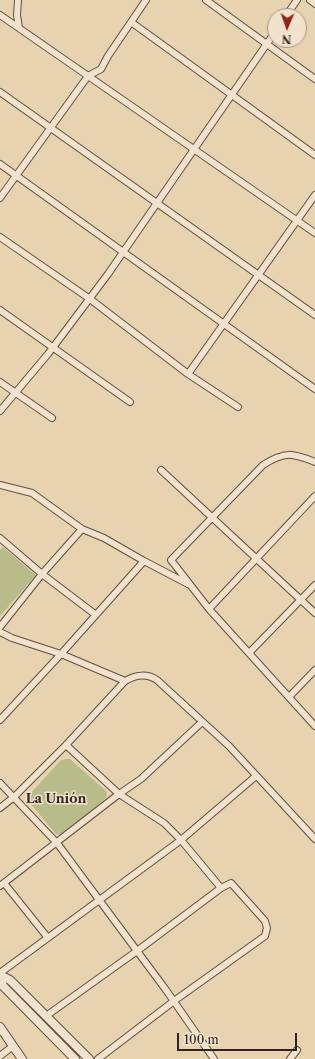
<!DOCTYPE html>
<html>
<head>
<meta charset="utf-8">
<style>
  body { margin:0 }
  #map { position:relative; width:315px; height:1059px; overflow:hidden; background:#e8d3b0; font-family:"Libre Caslon Text",serif }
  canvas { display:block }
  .north { position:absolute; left:267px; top:8px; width:40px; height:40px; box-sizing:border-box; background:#f0e2cc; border:1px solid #a49686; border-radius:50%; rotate:182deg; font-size:11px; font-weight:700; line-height:16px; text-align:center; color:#31231d }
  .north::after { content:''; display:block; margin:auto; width:14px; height:18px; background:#8f2418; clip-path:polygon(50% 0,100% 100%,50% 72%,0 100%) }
  .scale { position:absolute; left:177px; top:1033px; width:120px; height:18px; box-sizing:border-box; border:2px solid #31231d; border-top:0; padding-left:5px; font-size:12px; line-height:14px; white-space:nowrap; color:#31231d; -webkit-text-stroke:3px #f0e2cc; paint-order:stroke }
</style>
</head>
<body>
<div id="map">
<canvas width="315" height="1059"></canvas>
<div class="north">N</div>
<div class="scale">100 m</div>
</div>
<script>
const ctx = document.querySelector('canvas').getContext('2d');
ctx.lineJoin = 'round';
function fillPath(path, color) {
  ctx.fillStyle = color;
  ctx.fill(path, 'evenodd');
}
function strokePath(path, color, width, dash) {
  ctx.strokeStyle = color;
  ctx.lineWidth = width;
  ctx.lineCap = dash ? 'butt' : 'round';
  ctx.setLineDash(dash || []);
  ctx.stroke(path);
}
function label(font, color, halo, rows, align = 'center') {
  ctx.font = font + ' "Libre Caslon Text",serif';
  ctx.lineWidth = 3;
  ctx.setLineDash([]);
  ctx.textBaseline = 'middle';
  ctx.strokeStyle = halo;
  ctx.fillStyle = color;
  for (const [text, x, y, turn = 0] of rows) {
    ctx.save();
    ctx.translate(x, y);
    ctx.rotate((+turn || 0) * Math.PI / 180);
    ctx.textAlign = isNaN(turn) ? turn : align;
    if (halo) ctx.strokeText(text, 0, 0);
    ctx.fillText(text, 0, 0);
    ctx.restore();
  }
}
fillPath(new Path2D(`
  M3,547L36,575L0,616V550Z
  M68,759H70L105,790L107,793L106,798L65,834L62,835L56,834L30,803L29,795L61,760Z`), '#b8bc8a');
const minor = new Path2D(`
  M18,0L17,15L19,28
  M206,0L315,79
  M310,0L315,4
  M0,15L315,233
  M286,16L297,0
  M131,22L315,155
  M0,92L315,315
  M0,164L315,389
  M0,198L88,76L101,69L108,56L146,0
  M0,237L90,299L188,374L238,407
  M0,310L130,402
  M188,374L315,195
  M0,382L52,418
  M0,411L48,354L108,274L275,32
  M315,462C292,453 285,451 263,465L171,560L209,609L315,726
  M161,470L315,613
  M0,485L32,493L82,529L104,538L144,561L190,585
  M0,538L42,574L96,615
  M209,609L315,496
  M0,627L42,574L82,529
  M0,632L12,638L61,654L125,681
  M249,653L315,585
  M289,697L315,670
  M0,720L61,654L144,561
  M66,745L119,794L164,823L181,840L221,888
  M0,783L57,843L166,990L214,1059
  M0,808L14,797L66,745L125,681C135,675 147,673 157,680L229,746L315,839
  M4,883L48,938
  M0,886L119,794L141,779L202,722
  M0,973L181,840L256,776
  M46,1016L137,951L221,888L231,883L265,921L267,928L265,936L174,1001L98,1059
  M0,1056L13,1046
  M290,1059L297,1050`);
const tertiary = new Path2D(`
  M0,975L10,980L89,1059
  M0,979L3,986L75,1059
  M0,1027L22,1059`);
strokePath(minor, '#5f4f42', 8);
strokePath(tertiary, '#5f4f42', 10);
strokePath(minor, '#f0e2cc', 6);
strokePath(tertiary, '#f0e2cc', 8);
label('bold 13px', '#31231d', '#f0e2cc', [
  ["La Unión",56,799]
]);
</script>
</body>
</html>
